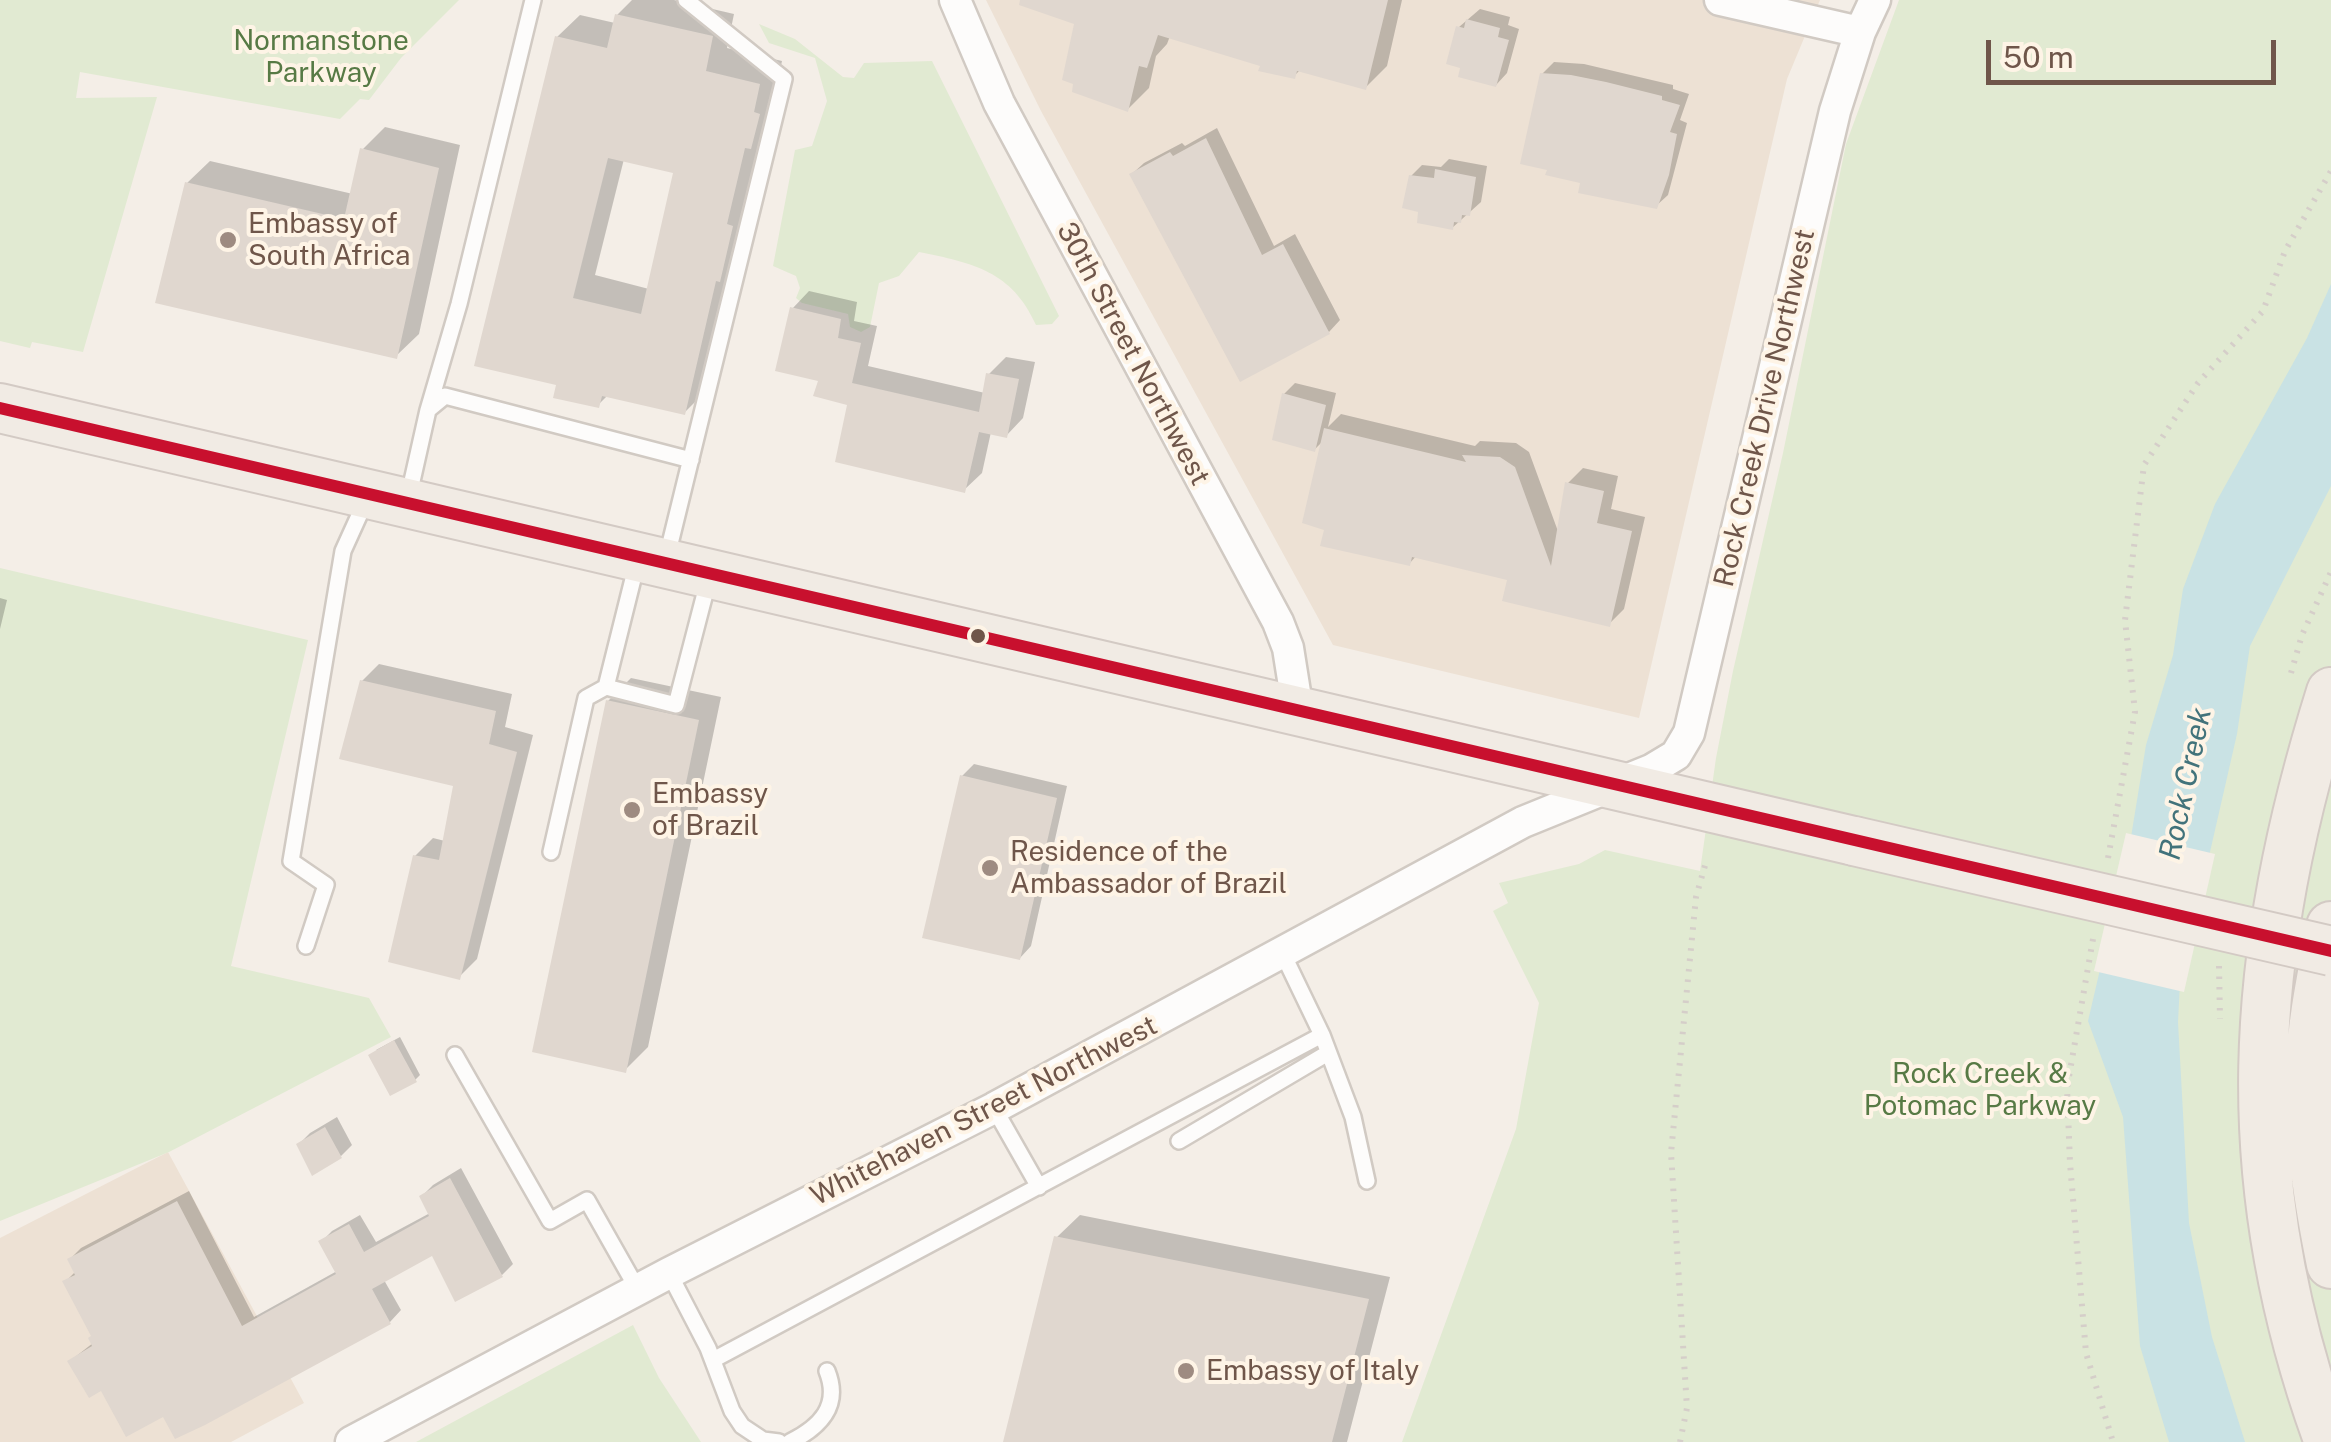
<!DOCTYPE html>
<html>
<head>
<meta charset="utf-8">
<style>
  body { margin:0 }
  #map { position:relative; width:2331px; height:1442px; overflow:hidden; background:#f4eee7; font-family:"Public Sans",sans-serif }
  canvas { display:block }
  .scale { position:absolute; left:1986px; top:40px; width:290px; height:45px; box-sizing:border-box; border:5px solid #6f564a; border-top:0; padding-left:12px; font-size:30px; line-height:35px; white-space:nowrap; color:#6f564a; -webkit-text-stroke:8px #fef4e6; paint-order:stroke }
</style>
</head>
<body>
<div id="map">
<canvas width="2331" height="1442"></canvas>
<div class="scale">50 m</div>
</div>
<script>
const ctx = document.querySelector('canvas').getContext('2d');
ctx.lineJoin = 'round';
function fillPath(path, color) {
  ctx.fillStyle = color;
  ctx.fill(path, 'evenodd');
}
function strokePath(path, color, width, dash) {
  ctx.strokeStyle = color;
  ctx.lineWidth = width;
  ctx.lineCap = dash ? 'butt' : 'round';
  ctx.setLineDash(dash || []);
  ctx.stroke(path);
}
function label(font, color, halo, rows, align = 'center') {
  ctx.font = font + ' "Public Sans",sans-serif';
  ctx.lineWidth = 8;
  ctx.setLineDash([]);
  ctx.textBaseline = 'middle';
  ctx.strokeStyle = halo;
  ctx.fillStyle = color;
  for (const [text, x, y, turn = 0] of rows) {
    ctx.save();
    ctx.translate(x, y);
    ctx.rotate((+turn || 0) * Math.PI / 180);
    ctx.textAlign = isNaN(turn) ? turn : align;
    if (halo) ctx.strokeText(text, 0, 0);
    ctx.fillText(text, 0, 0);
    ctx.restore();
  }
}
fillPath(new Path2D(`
  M986,0H1820L1787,79L1639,718L1333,645L1041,111Z
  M168,1152L304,1403L231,1442H0V1238Z`), '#ede1d4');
fillPath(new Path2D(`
  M0,0H459L401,58L369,100L360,99L340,119L80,72L76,98L157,97L83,352L32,342L30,348L0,341Z
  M1899,0H2331V1442H1402L1516,1129L1539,1003L1493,911L1508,903L1499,883L1579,864L1605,850L1700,871L1716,758L1733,671L1783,453L1846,144Z
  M759,24L795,39L843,77L854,78L864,63L932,61L1059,316L1052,324L1036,325C1012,271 973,263 919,252L899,276L879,283L870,327L861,332L850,327L848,314L802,303L796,298L800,288L796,276L773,266L795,150L812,146L827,101L815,58L769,43Z
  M0,568L308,640L231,966L369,998L391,1037L169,1152L0,1221Z
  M633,1325L659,1378L701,1442H416Z`), '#e1ead2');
fillPath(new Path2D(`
  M2331,284V486L2250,646L2237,734L2180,983L2178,1022L2189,1223L2212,1337L2245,1442H2169L2140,1346L2123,1117L2088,1021L2131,837L2146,745L2173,655L2183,589L2215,504L2307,338Z`), '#c9e2e4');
fillPath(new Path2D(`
  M2126,833L2215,854L2184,992L2094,971Z`), '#f4eee7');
fillPath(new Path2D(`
  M632,0H674L734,14L727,48L782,61L707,390L684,413L608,395L598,405L559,383L557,37L580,15L615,23L617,15ZM624,159L676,171L649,289L595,275Z
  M1074,0H1402L1387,66L1366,87L1301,69L1294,76L1170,36L1167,44L1156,56L1149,88L1128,109L1077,23Z
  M1480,9L1510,17L1508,25L1519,29L1507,73L1496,85L1459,27Z
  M1554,62L1584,64L1673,85V89L1689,94L1680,120L1687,123L1668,195L1656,206L1583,182L1542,74Z
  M385,127L460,145L419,334L396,356L187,183L210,161L353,194L362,150Z
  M1217,128L1274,246L1295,234L1340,320L1329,332L1132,174L1144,163L1182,143L1185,146Z
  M1449,159L1487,166L1481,202L1452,228L1411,176L1422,165L1441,167Z
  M809,291L857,302L854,321L877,326L868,366L985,393L989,374L1006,357L1035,362L1023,418L1006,436L991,432L982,473L964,490L821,379L792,309Z
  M1295,383L1336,393L1328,427L1341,414L1475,446L1480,441L1516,443L1529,452L1559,534L1568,483L1583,468L1618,476L1611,509L1645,517L1624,609L1609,624L1511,579L1417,555L1409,564L1326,528L1323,441L1314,450L1284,394Z
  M0,598L7,600L0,629Z
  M379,664L512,694L505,727L533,735L477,959L459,977L415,856L433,838L445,841L456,784L362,681Z
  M631,678L721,697L648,1047L625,1070L608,701Z
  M974,764L1067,786L1031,946L1020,958L962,776Z
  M400,1037L420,1075L415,1080L376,1050Z
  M337,1117L352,1145L341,1156L299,1144L310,1133Z
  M461,1168L513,1264L502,1275L433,1253L384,1280L401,1310L390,1322L256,1393L164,1413L102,1388L70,1361L93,1343L94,1335L65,1282L76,1271L70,1259L81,1248L189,1191L254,1317L337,1271L321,1242L332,1231L360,1215L376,1242L430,1213L422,1196L433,1185Z
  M1080,1215L1390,1277L1347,1442H1006L1057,1237Z`), '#0003');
fillPath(new Path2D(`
  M1020,0H1388L1366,90L1297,71L1295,79L1258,71L1260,66L1158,35L1147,68L1139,66L1128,112L1072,92L1073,84L1062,80L1074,24L1019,5Z
  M615,14L713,36L706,71L760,84L754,112L760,114L751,149L745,148L727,224L733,226L720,282L716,281L685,415L602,396L599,408L553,398L556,385L474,366L555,36L607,48ZM608,158L673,173L641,314L573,298Z
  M1466,19L1500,28L1498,37L1509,40L1496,87L1458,77L1460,68L1446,64L1456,26L1464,28Z
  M1540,73L1571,75L1606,82L1662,96V100L1680,105L1670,132L1677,134L1669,175L1657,209L1578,193L1580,183L1545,175L1547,170L1520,164Z
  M1206,138L1262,255L1283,244L1330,334L1240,382L1129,174L1170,152L1173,156Z
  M360,148L439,168L397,359L155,303L185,182L344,219Z
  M1435,169L1476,177L1470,216L1462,215L1461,223L1454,222L1453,230L1417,223L1418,212L1402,208L1409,175L1434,178Z
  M790,307L841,319L838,338L861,343L852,383L979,412L986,373L1019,379L1007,438L979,432L965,493L835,462L847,405L813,396L818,381L775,371Z
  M1282,393L1326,405L1315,452L1272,440Z
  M1324,428L1466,462L1462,455L1500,457L1515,467L1551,566L1565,482L1604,491L1597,523L1632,531L1610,627L1502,601L1507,580L1412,557L1410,566L1320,546L1324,530L1302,523Z
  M360,680L496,711L489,744L517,752L460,980L388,962L413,855L439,860L453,786L339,759Z
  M606,700L699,720L626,1073L532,1052Z
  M960,775L1057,798L1020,960L922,938Z
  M394,1040L417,1082L390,1096L368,1055Z
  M325,1127L342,1158L312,1176L296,1144Z
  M450,1178L503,1277L455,1302L432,1256L372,1289L391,1324L205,1425L175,1439L163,1417L126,1437L101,1391L89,1398L67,1361L92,1346L88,1338L91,1336L62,1281L75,1275L67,1259L177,1201L242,1326L336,1274L318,1241L349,1224L364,1252L429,1216L419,1196Z
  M1054,1236L1369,1299L1332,1442H1003Z`), '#e0d7cf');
const service = new Path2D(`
  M428,410L459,304L533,0
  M408,499L428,410L445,396L691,460
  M667,556L784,79L686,0
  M637,563L606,687L676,705L709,578
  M551,852L586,698L606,687
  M306,946L326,885L291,861L343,551L367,498
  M1283,954L1322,1035L1353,1117L1367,1181
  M455,1055L550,1221L587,1200L638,1290
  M994,1108L1039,1187
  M1179,1141L1328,1053
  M669,1273L708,1348L732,1411L742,1426L763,1440L779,1442
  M713,1360L1322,1035
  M790,1442C820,1427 841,1406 827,1371`);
const minor = new Path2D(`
  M955,0L999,103L1278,622L1288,648L1298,711
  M1720,0L1860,32
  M351,1442L669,1273L994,1108L1523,822L1651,770L1676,755L1689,733L1835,111L1860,32L1875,0`);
const primary = new Path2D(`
  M0,408L1854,841
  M2331,926C2322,974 2311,1023 2310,1072C2308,1137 2318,1200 2331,1264
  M2329,1442C2233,1180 2249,954 2331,692`);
strokePath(service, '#d1cac3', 20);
strokePath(minor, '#d1cac3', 35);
strokePath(primary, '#d3cac4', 52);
strokePath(new Path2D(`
  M2291,673L2302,635L2331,572
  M2108,858L2135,712L2125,620L2144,465L2198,383L2263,311L2285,251L2331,171
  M2093,939L2067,1088L2070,1163L2086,1353L2113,1442
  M2219,966L2220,1019
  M1680,1442L1687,1408L1671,1153L1696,897L1706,862`), '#d5cec9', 6, [2.5, 8]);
strokePath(service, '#fdfcfb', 15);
strokePath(minor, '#fdfcfb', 30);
strokePath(primary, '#f1ebe4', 48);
const primaryBridge = new Path2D(`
  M1854,841L2331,951`);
strokePath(primaryBridge, '#d3cac4', 52, []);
strokePath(primaryBridge, '#f1ebe4', 48);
strokePath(new Path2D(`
  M0,408L2331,951`), '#c8102e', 12);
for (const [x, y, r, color] of [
  [228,240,10,"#9e8b81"],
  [978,636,9,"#6f564a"],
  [632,810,10,"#9e8b81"],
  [990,868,10,"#9e8b81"],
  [1186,1371,10,"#9e8b81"]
]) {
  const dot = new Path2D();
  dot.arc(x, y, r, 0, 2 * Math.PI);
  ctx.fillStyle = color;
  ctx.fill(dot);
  strokePath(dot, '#fef4e6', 4);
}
label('28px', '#577a45', '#fef4e6', [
  ["Normanstone",321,41],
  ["Parkway",321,73],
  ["Rock Creek &",1980,1074],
  ["Potomac Parkway",1980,1106]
]);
label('28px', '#6f564a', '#fef4e6', [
  ["Embassy of",248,224],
  ["South Africa",248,256],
  ["Embassy",652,794],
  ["of Brazil",652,826],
  ["Residence of the",1010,852],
  ["Ambassador of Brazil",1010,884],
  ["Embassy of Italy",1206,1371]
], 'left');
label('28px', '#6f564a', '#fef4e6', [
  ["30th Street Northwest",1133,354,62],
  ["Rock Creek Drive Northwest",1765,408,-77],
  ["Whitehaven Street Northwest",984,1111,-27]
]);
label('italic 30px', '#42737b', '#fef4e6', [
  ["Rock Creek",2186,784,-78]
]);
</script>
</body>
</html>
